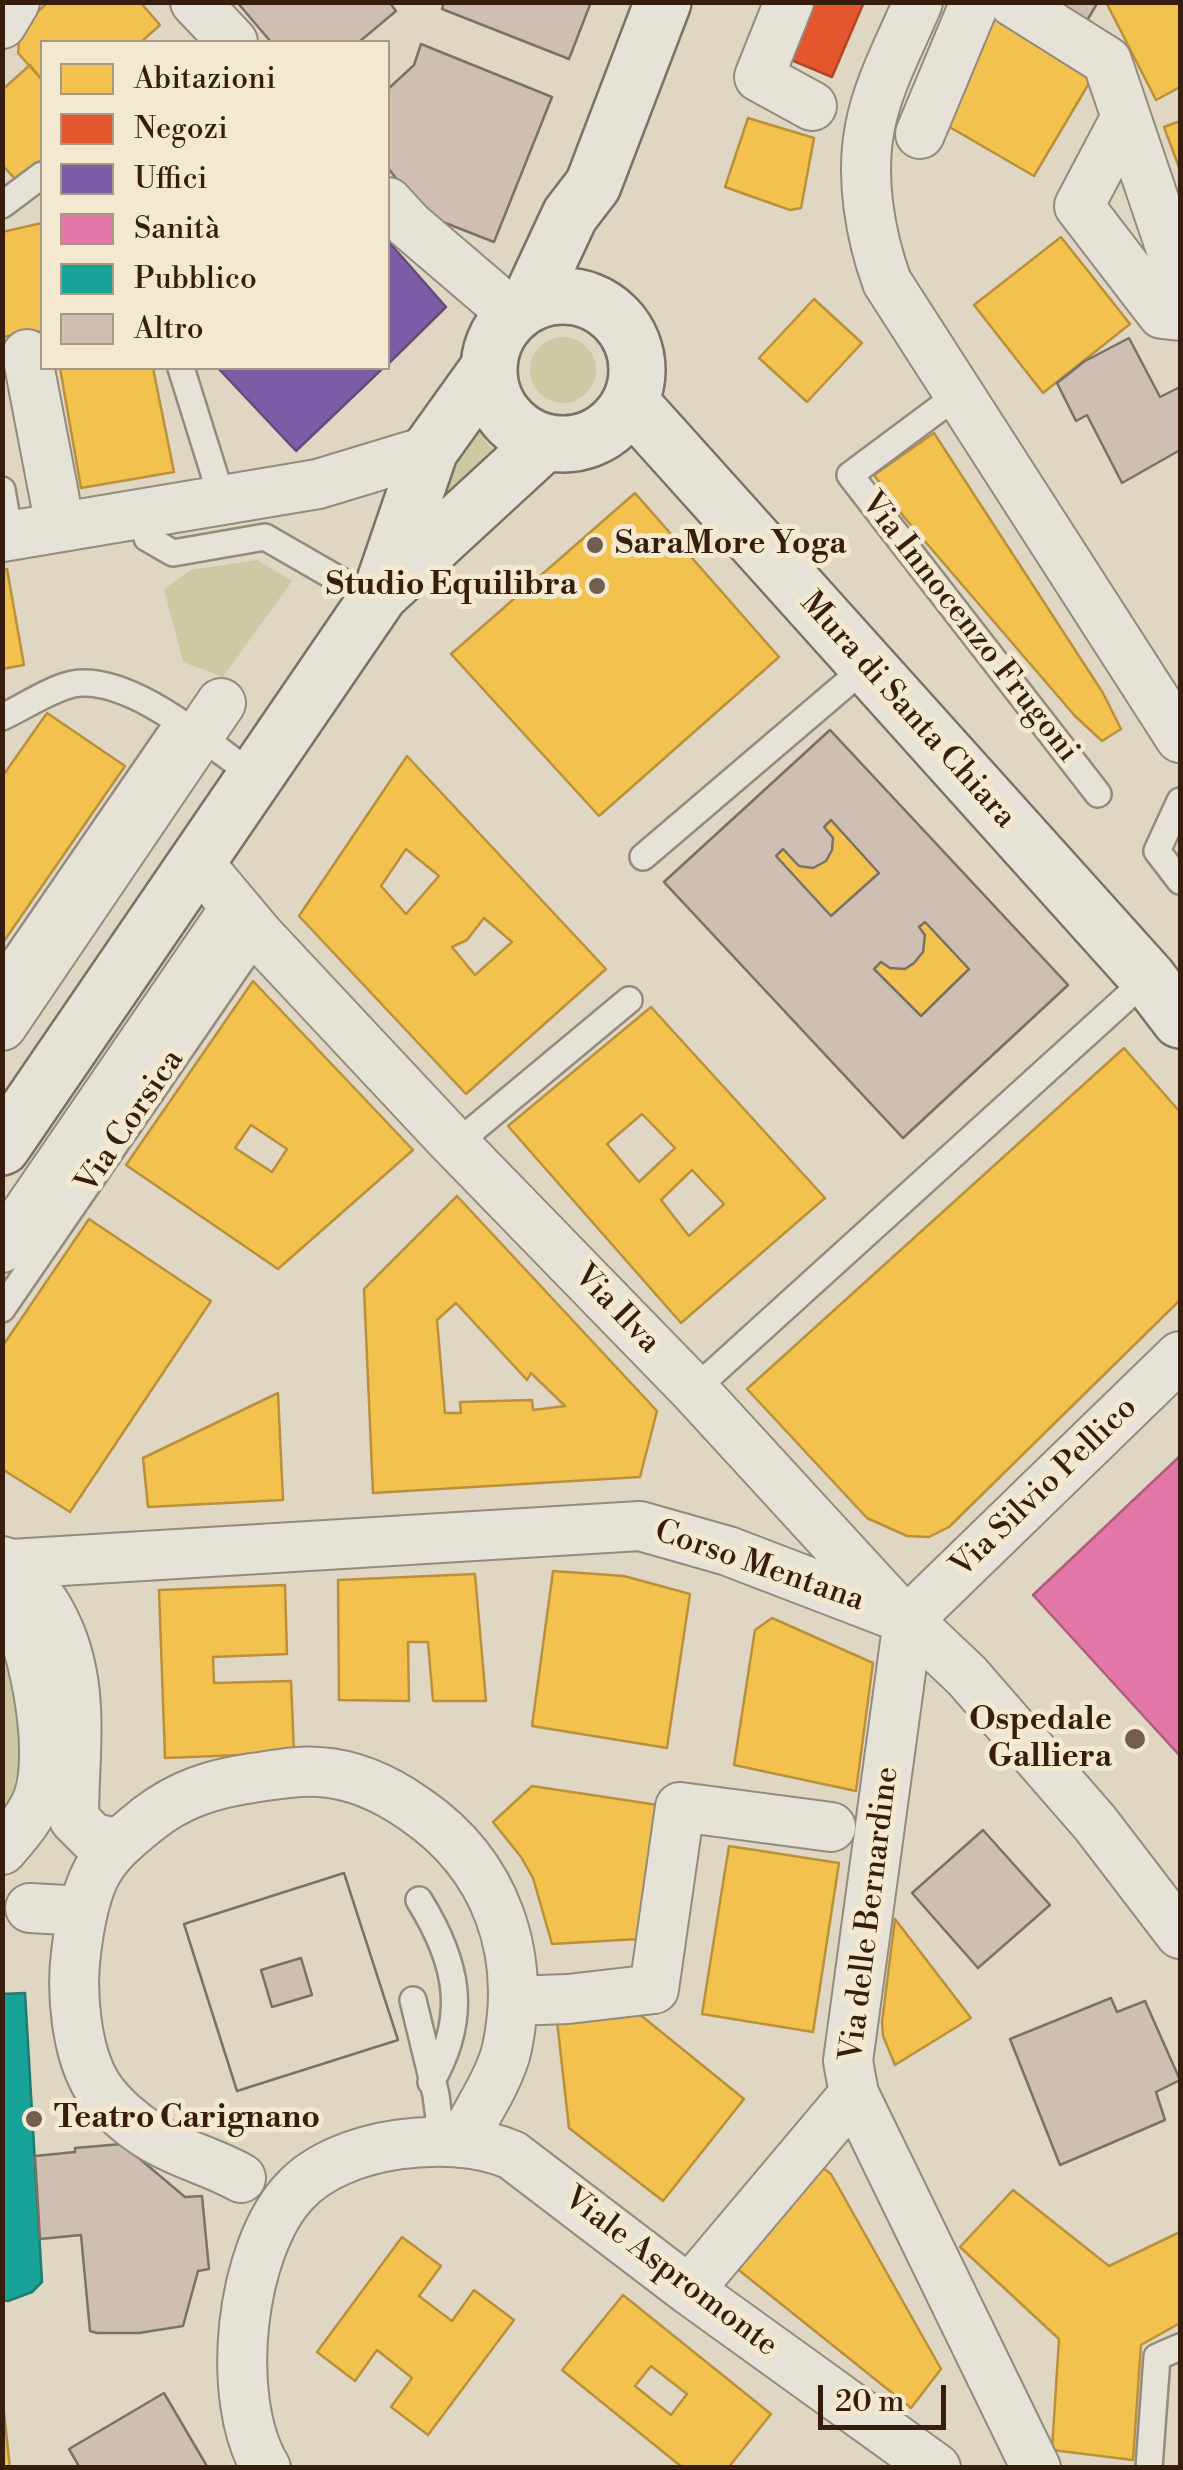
<!DOCTYPE html>
<html>
<head>
<meta charset="utf-8">
<style>
  body { margin:0 }
  #map { position:relative; width:1183px; height:2470px; overflow:hidden; background:#dfd6c3; font-family:"Libre Bodoni",serif }
  canvas { display:block }
  .frame { position:absolute; inset:0; border:5px solid #371d0d; pointer-events:none }
  .legend { position:absolute; left:40px; top:40px; width:350px; height:330px; box-sizing:border-box; background:#f3e8d0; border:2px solid #a89782; margin:0; padding:12px 18px; list-style:none; font-size:30px; color:#371d0d }
  .legend li { display:flex; align-items:center; gap:20px; height:50px }
  .legend b { width:50px; border:2px solid #a89782 }
  .scale { position:absolute; left:818px; top:2385px; width:128px; height:45px; box-sizing:border-box; border:5px solid #371d0d; border-top:0; padding-left:12px; font-size:30px; line-height:35px; white-space:nowrap; color:#371d0d; -webkit-text-stroke:8px #f3e8d0; paint-order:stroke }
</style>
</head>
<body>
<div id="map">
<canvas width="1183" height="2470"></canvas>
<div class="frame"></div>
<ul class="legend">
<li><b style="height:28px;background:#f2c14e"></b>Abitazioni</li>
<li><b style="height:28px;background:#e4572e"></b>Negozi</li>
<li><b style="height:28px;background:#7b5ea7"></b>Uffici</li>
<li><b style="height:28px;background:#e377a8"></b>Sanità</li>
<li><b style="height:28px;background:#17a398"></b>Pubblico</li>
<li><b style="height:28px;background:#cfbfb2"></b>Altro</li>
</ul>
<div class="scale">20 m</div>
</div>
<script>
const ctx = document.querySelector('canvas').getContext('2d');
ctx.lineJoin = 'round';
function fillPath(path, color) {
  ctx.fillStyle = color;
  ctx.fill(path, 'evenodd');
}
function strokePath(path, color, width, dash) {
  ctx.strokeStyle = color;
  ctx.lineWidth = width;
  ctx.lineCap = dash ? 'butt' : 'round';
  ctx.setLineDash(dash || []);
  ctx.stroke(path);
}
function label(font, color, halo, rows, align = 'center') {
  ctx.font = font + ' "Libre Bodoni",serif';
  ctx.lineWidth = 10;
  ctx.setLineDash([]);
  ctx.textBaseline = 'middle';
  ctx.strokeStyle = halo;
  ctx.fillStyle = color;
  for (const [text, x, y, turn = 0] of rows) {
    ctx.save();
    ctx.translate(x, y);
    ctx.rotate((+turn || 0) * Math.PI / 180);
    ctx.textAlign = isNaN(turn) ? turn : align;
    if (halo) ctx.strokeText(text, 0, 0);
    ctx.fillText(text, 0, 0);
    ctx.restore();
  }
}
fillPath(new Path2D(`
  M530 370a33 33 0 1 1 66 0a33 33 0 1 1-66 0Z
  M479,431L488,445L501,457L424,513Z
  M257,560L292,581L223,677L183,662L164,589L191,570Z
  M2,1662C7,1670 14,1680 17,1689C29,1731 18,1782 3,1820Z`), '#cdc9a3');
const homes = new Path2D(`
  M140,2L160,25L141,42H42V80L18,53L20,29L48,2Z
  M1106,2H1180V87L1156,100Z
  M998,9L1098,68L1034,176L934,118Z
  M30,65L42,80V162L19,183L2,165V90Z
  M748,118L814,138L801,208L790,210L725,187Z
  M1180,121V170L1164,127Z
  M42,223V331L2,337V232Z
  M1061,237L1130,324L1043,393L974,305Z
  M814,299L862,343L807,402L759,358Z
  M60,368H153L174,472L81,488Z
  M934,433L1103,693L1121,729L1102,741L1075,716L904,517L874,475Z
  M635,493L779,657L599,816L451,654Z
  M7,569L24,665L2,669V570Z
  M47,713L125,766L2,944V777Z
  M830,730L1068,985L903,1138L664,882Z
  M407,756L606,969L466,1094L299,916ZM406,849L439,876L406,914L381,886ZM484,918L512,942L475,975L452,947L467,940Z
  M253,981L413,1150L278,1269L126,1165ZM251,1125L287,1149L272,1172L235,1148Z
  M651,1007L825,1198L681,1323L508,1126ZM642,1114L675,1148L639,1182L607,1144ZM692,1170L724,1204L689,1236L661,1200Z
  M1124,1048L1180,1112V1300L949,1527L929,1537L907,1536L867,1518L747,1389Z
  M457,1196L657,1411L640,1477L373,1493L364,1289ZM456,1303L527,1380L531,1373L565,1406L533,1410L532,1400L460,1402L461,1413H445L437,1320Z
  M89,1219L211,1301L70,1512L2,1469V1347Z
  M278,1393L283,1500L148,1507L143,1458Z
  M553,1571L624,1576L690,1594L667,1748L532,1726Z
  M475,1574L486,1701H433L428,1642H408L409,1701L339,1700L338,1580Z
  M285,1585L287,1654L213,1657L214,1683L291,1681L294,1753L165,1758L159,1590Z
  M772,1618L873,1663L856,1791L734,1765L755,1630Z
  M532,1786L658,1805L638,1939L552,1944L533,1878L521,1857L493,1822Z
  M729,1846L839,1863L813,2032L702,2014Z
  M895,1919L971,2018L895,2065L883,2036L882,2022Z
  M638,2013L744,2099L663,2201L569,2128L557,2021Z
  M817,2163L831,2174L941,2369L911,2408L730,2263Z
  M1013,2190L1109,2266L1180,2232V2323L1141,2345L1133,2460L1052,2450L1059,2339L960,2247Z
  M402,2237L441,2266L419,2296L436,2309L452,2321L474,2290L514,2320L428,2435L391,2407L412,2378L377,2350L355,2381L317,2352Z
  M623,2295L771,2414L728,2468H683L562,2370ZM651,2366L687,2394L671,2415L635,2386Z
  M2,2395L10,2468H2Z`);
fillPath(homes, '#f2c14e');
strokePath(homes, '#ba903a', 2.5);
const shops = new Path2D(`
  M807,2H864L832,77L784,57Z`);
fillPath(shops, '#e4572e');
strokePath(shops, '#b04624', 2.5);
const offices = new Path2D(`
  M388,241L446,307L388,364Z
  M218,368H383L296,451Z`);
fillPath(offices, '#7b5ea7');
strokePath(offices, '#674a79', 2.5);
const health = new Path2D(`
  M1180,1456V1756L1033,1595Z`);
fillPath(health, '#e377a8');
strokePath(health, '#af5c7a', 2.5);
const public = new Path2D(`
  M25,1993L42,2282L32,2292L8,2301L2,2300V1994Z`);
fillPath(public, '#17a398');
strokePath(public, '#217b6e', 2.5);
const building = new Path2D(`
  M237,2H389L396,11L359,42H271Z
  M444,2H591L569,59L442,9Z
  M1026,2H1098L1079,34Z
  M421,44L552,97L494,242L425,215L388,168V89L414,65Z
  M1129,338L1160,397L1180,387V450L1122,483L1087,415L1076,421L1057,383L1085,361Z
  M830,730L1068,985L903,1138L664,882ZM831,820L879,873L831,916L776,856L783,849L799,866L813,868L826,861L832,850L833,838L824,827ZM925,922L969,969L921,1016L874,969L881,962L890,968L905,969L914,963L923,952L925,935L919,927Z
  M983,1830L1050,1905L978,1968L912,1893Z
  M344,1873L398,2040L237,2091L184,1924ZM301,1958L312,1995L272,2007L261,1970Z
  M344,1873L398,2040L237,2091L184,1924Z
  M1111,1998L1117,2012L1145,2001L1180,2080L1156,2092L1165,2120L1060,2165L1010,2039Z
  M133,2143L134,2154L185,2197L202,2196L209,2269L198,2271L183,2326L139,2333H97L90,2331L81,2235L40,2239L35,2156L75,2152V2148Z
  M164,2393L208,2468H80L69,2449Z`);
fillPath(building, '#cfbfb2');
strokePath(building, '#7b7267', 2.5);
const lane = new Path2D(`
  M2,205L42,175
  M181,368L223,502
  M960,393L850,475L1098,794
  M2,490L10,536
  M147,538L173,553L265,537L376,601
  M2,717C24,707 50,689 73,684C130,674 210,745 256,777
  M1180,801L1157,851L1180,881
  M643,857L867,666
  M2,978L178,722
  M456,1144L629,1000
  M2,1309L259,935
  M694,1390L1148,978
  M419,1900C458,1963 469,2016 431,2082
  M413,2000L436,2095L442,2143
  M1149,2468L1157,2357L1180,2347`);
const street = new Path2D(`
  M195,2L233,42
  M789,2L759,77L812,106
  M918,2C901,43 878,84 870,127C860,177 870,235 887,282L1180,738
  M1013,2L1107,61L1126,117
  M2,24L15,2
  M920,134L975,2
  M388,202L409,225L513,314
  M1180,276L1126,117L1079,206L1162,314L1180,316
  M27,354L55,500
  M2,537L318,484L430,450
  M197,861L259,935L449,1138L694,1390L894,1608
  M2,1026L221,703
  M2,1248L235,908
  M2,1561L11,1564L640,1526L728,1551L908,1620L967,1676L1095,1823L1180,1934
  M11,1564C24,1579 41,1595 50,1612C88,1679 74,1747 74,1819L93,1838L118,1843
  M2,1585C31,1629 56,1747 38,1798C31,1817 15,1835 2,1850
  M908,1620L848,2061L854,2094L1036,2468
  M908,1620L1180,1356
  M30,1908L83,1911
  M513,2001L568,1999L654,1989L680,1807L831,1827
  M241,2178C213,2162 179,2154 152,2137C132,2125 110,2106 97,2086C76,2051 71,1993 76,1953C79,1929 83,1903 93,1880C104,1854 127,1836 148,1819C180,1794 212,1784 252,1778C274,1775 297,1770 319,1772C355,1774 388,1790 416,1810C496,1865 527,1953 507,2048C501,2077 475,2116 461,2143
  M689,2290L854,2094
  M266,2468C224,2399 240,2249 295,2191C341,2141 452,2129 512,2155L689,2290L936,2468`);
const secondary = new Path2D(`
  M489 370a74 74 0 1 1 148 0a74 74 0 1 1-148 0Z
  M529,303L570,215L593,185L663,2
  M631,403L1148,978L1180,1020
  M384,584L430,450L488,369
  M2,1147L380,594L544,443`);
strokePath(lane, '#938b7e', 30);
strokePath(street, '#938b7e', 52);
strokePath(secondary, '#7b7267', 60);
strokePath(lane, '#e7e2d7', 25);
strokePath(street, '#e7e2d7', 48);
strokePath(secondary, '#e7e2d7', 55);
for (const [x, y, r, color] of [
  [595,545,10,"#725e4d"],
  [597,586,10,"#725e4d"],
  [1135,1739,12,"#725e4d"],
  [34,2119,10,"#725e4d"]
]) {
  const dot = new Path2D();
  dot.arc(x, y, r, 0, 2 * Math.PI);
  ctx.fillStyle = color;
  ctx.fill(dot);
  strokePath(dot, '#f3e8d0', 4);
}
label('bold 32px', '#371d0d', '#f3e8d0', [
  ["SaraMore Yoga",615,545],
  ["Studio Equilibra",577,586,"right"],
  ["Ospedale",1112,1721,"right"],
  ["Galliera",1112,1758,"right"],
  ["Teatro Carignano",54,2119]
], 'left');
label('32px', '#371d0d', '#f3e8d0', [
  ["Via Innocenzo Frugoni",969,628,52],
  ["Mura di Santa Chiara",907,711,48],
  ["Via Corsica",131,1122,-56],
  ["Via Ilva",616,1310,46],
  ["Via Silvio Pellico",1045,1488,-44],
  ["Corso Mentana",759,1567,19],
  ["Via delle Bernardine",871,1914,-83],
  ["Viale Aspromonte",670,2273,37]
]);
</script>
</body>
</html>
